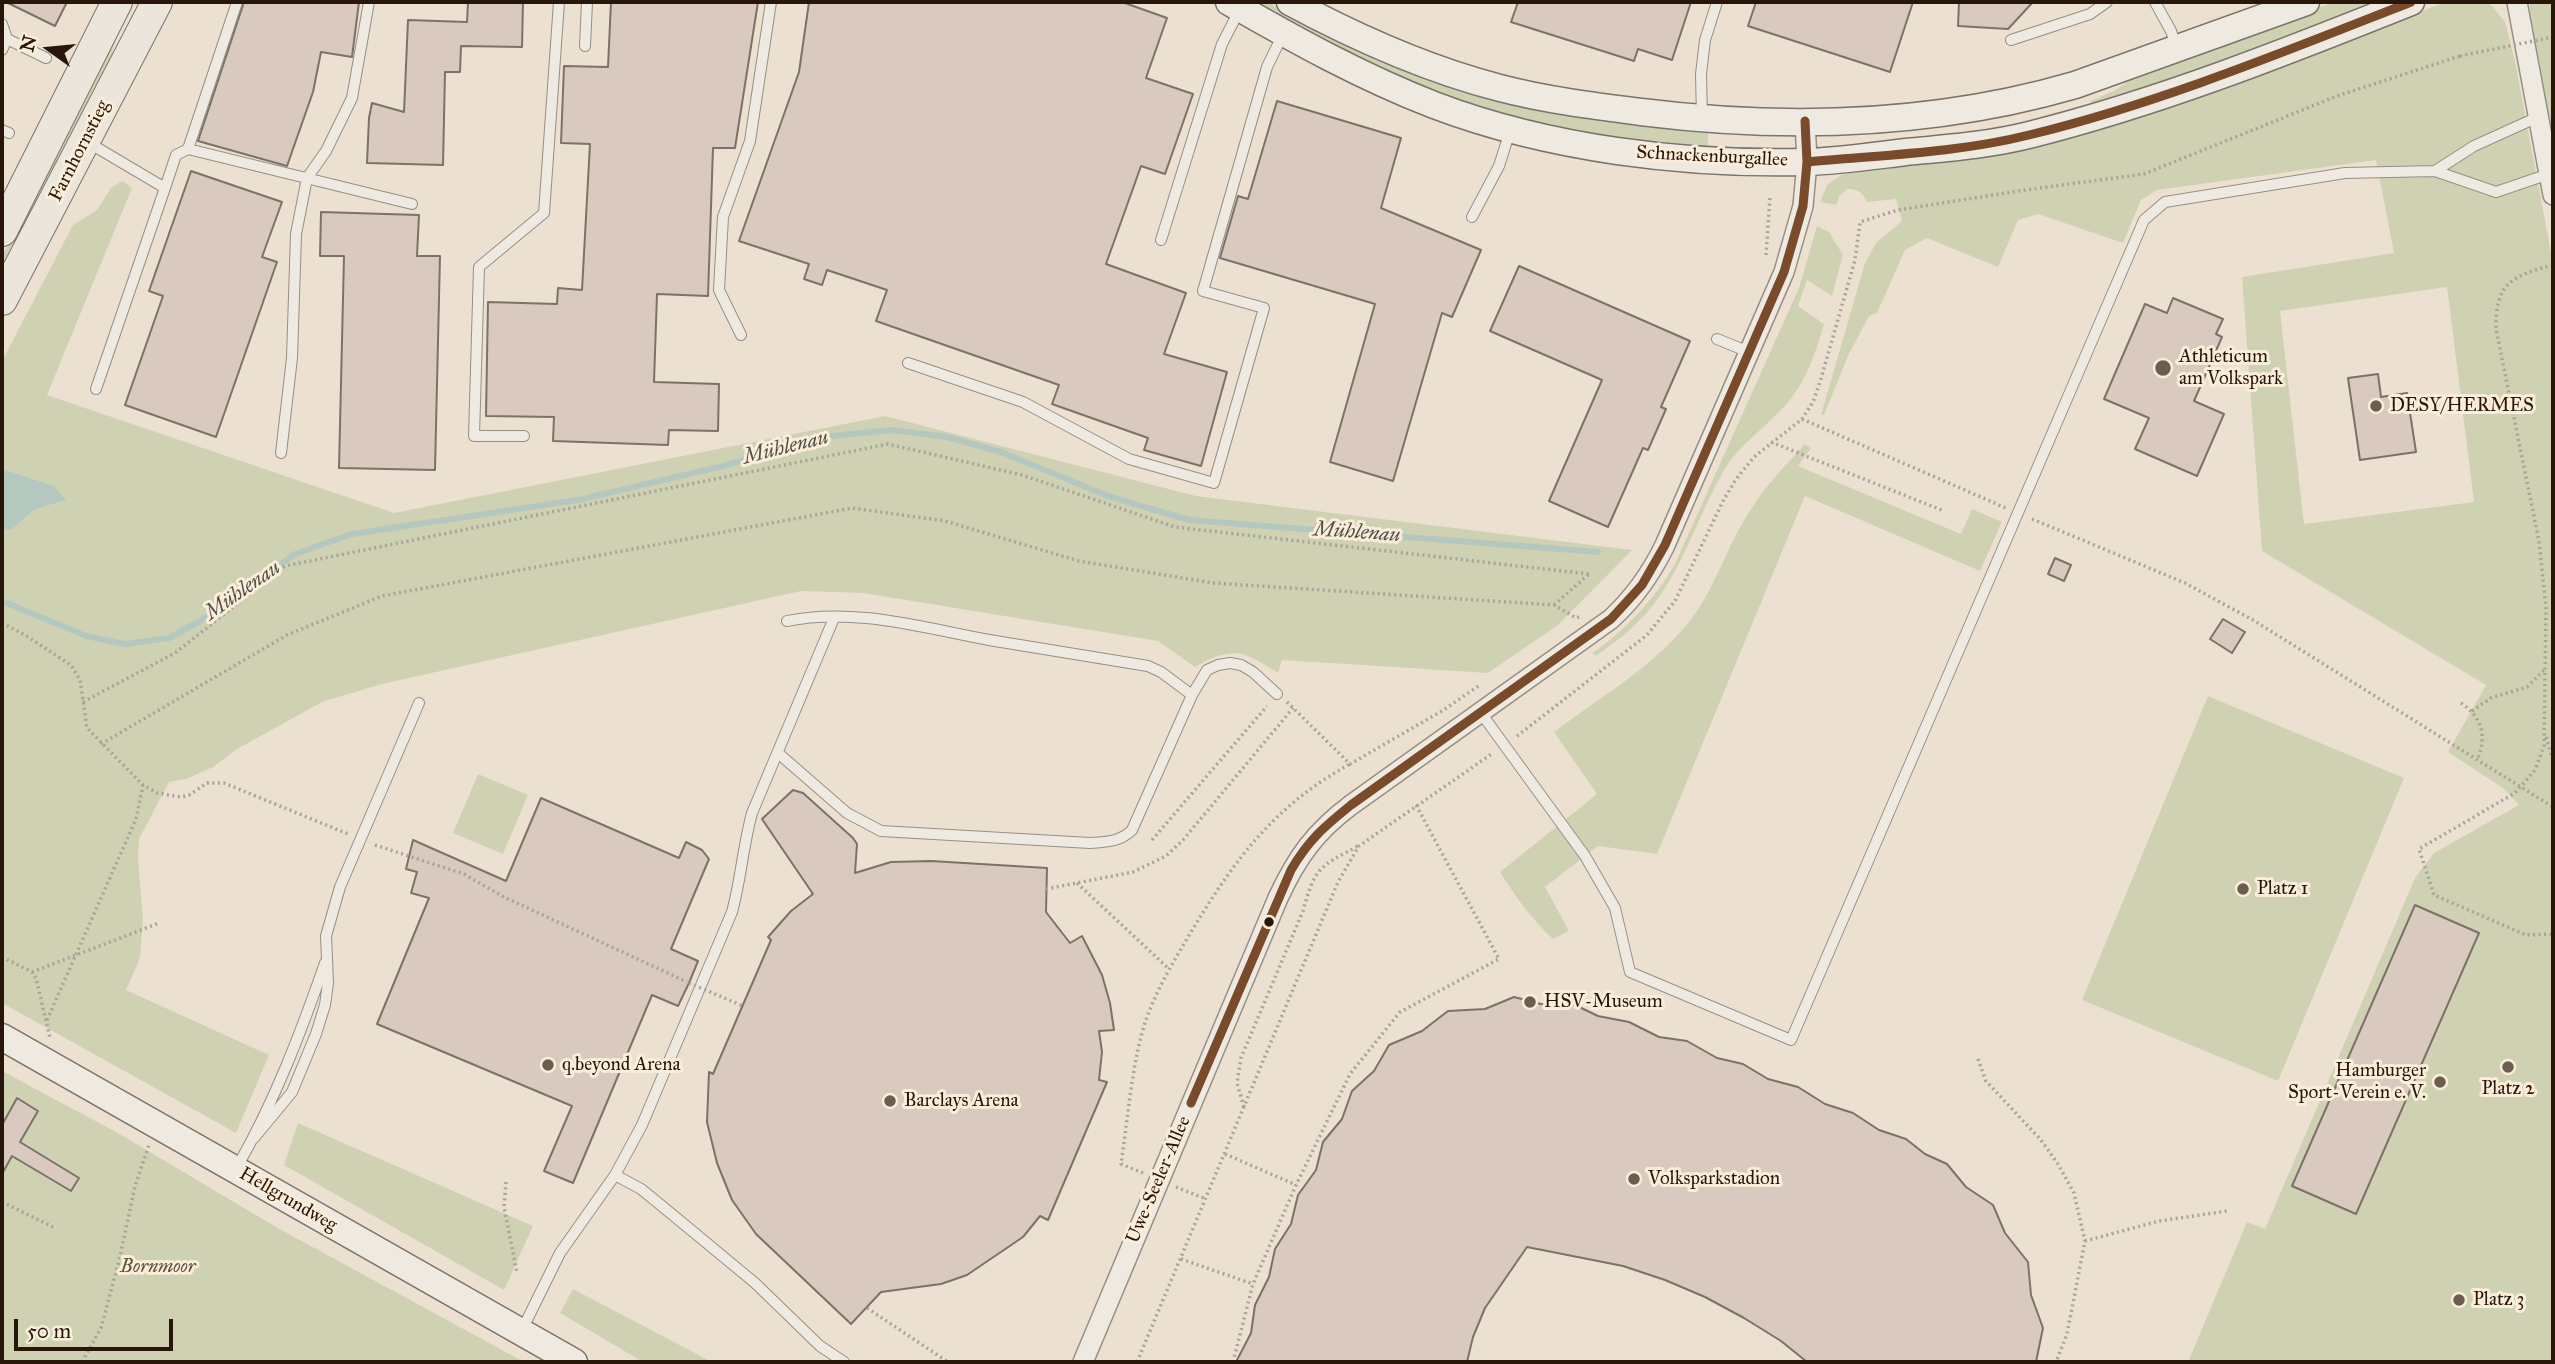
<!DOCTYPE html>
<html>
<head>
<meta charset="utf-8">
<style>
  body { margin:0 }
  #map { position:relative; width:2555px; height:1364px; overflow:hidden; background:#ece1d1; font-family:"IM FELL Great Primer",serif }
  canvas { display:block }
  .frame { position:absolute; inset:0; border:4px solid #28160b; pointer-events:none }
  .north { position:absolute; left:14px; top:14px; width:70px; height:70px; -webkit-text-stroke:5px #faedd9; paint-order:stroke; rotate:285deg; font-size:19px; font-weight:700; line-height:28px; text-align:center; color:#28160b }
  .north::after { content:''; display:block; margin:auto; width:24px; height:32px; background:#28160b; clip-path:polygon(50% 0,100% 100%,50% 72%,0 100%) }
  .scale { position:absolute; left:14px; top:1319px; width:159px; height:32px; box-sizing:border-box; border:4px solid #28160b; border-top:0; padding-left:9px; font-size:21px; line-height:24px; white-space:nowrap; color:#28160b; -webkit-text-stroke:5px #faedd9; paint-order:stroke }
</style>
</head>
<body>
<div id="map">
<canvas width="2555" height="1364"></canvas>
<div class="frame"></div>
<div class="north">N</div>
<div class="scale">50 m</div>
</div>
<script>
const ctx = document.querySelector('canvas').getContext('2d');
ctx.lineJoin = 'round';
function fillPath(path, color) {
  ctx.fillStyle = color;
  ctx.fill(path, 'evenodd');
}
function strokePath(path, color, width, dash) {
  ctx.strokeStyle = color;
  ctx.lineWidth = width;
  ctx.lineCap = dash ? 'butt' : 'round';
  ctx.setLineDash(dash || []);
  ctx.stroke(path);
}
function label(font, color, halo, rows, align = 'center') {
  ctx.font = font + ' "IM FELL Great Primer",serif';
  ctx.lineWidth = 6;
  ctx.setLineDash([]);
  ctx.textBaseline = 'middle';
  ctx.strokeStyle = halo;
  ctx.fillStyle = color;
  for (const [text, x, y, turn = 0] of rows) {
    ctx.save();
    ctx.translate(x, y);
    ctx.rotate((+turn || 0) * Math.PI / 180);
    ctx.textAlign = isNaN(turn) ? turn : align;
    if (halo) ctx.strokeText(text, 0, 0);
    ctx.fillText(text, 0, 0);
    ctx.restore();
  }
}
fillPath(new Path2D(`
  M1252,2H1268L1333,38L1504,101L1598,121L1708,132V148L1621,139L1530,121L1447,96L1347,55Z
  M2334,2H2381L2267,47L2096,104L2090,101L2114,91L2134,77Z
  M2445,2H2485L2492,6L2505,22L2515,61L2553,263V1362H2188L2247,1222L2265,1229L2415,878L2434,853L2519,805L2503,788L2448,752L2486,685L2262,551L2242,277L2394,253L2376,160L2157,190L2141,200L2123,243L2038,214L2018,220L1998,267L1927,238L1905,250L1877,313L1869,316L1848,356L1824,415H1821L1865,263L1876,243L1902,221L1896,199L1867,202C1862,192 1858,189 1847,189L1840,195L1836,205L1820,202L1827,185L1841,175C1901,160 1965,162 2025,148C2169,114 2308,57 2445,2ZM2447,287L2474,502L2304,524L2280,311Z
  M2530,2H2553V137L2530,13Z
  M116,35L109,66L2,273V256Z
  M122,181L132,188L47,395L394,513L885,416L1196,496L1632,550L1558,625L1488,673L1282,660L1278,673C1243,651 1233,645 1195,667L1158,641L863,593L801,591L382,684L322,702L237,749L213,767L186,779L169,782L139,839L138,858L143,919L140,958L126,990L269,1055L236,1133L2,1003V361L73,225L97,210L111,188Z
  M1817,226L1829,232L1843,255L1832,296L1807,280L1798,306L1824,324C1814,358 1804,388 1778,413C1761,431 1740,445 1726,467C1689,529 1679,595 1616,641C1609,646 1602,652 1595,656L1593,653C1627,628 1653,601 1675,564L1799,288Z
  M1805,444L1811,448L1798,466L1961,534L1972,509L2002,522L1980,571L1805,496L1657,854L1598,846L1545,887L1569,931L1553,939C1531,919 1516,897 1500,872L1597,794L1554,732C1600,697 1660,663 1694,615C1717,583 1728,544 1750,511C1765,486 1785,466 1805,444Z
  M2208,696L2404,778L2278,1081L2082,1000Z
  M478,774L528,795L503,854L453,833Z
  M2,1071L118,1133L276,1227L524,1362H2Z
  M298,1123L533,1226L504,1290L284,1165Z
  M573,1289L712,1362H643L560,1313Z`), '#cfd2b2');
fillPath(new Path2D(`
  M2,469L54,486L66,500L35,509L11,530L2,529Z`), '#b5c8bf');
strokePath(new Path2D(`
  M2,601L86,636L125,644L169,638L209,616L295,554L352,534L578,500L723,466L831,436L892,430L947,437L1001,452L1108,496L1189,520L1598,552`), '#b5c8bf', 6);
const building = new Path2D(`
  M6,2H67L55,26Z
  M244,2H359L352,57L321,52L313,92L287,166L198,141Z
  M468,2H523L522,47L461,46L460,72H445L443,165L367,163L369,118L372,103L404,112L408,20L467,22Z
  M611,2H758L735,148H713L708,296L657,294L654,382L719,384L718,431L669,430L668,445L553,441L554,417L486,416L488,302L557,304L558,288L582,290L590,144L561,143L564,66L608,67Z
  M809,2H1122L1167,18L1146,78L1193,94L1165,174L1141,166L1106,264L1186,293L1164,354L1227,372L1201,466L1144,450L1148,438L1052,404L1059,385L876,321L887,290L827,270L822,285L804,279L809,264L739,241L799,72Z
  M1518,2H1691L1672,60L1638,49L1634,61L1511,22Z
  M1756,2H1913L1890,72L1748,26Z
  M1959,2H2033L2008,29L1958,26Z
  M1277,101L1401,138L1381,208L1481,250L1452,317L1442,313L1393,481L1330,462L1375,304L1220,258L1238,196L1248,199Z
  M191,171L282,202L262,257L277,262L216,437L125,405L163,296L149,291Z
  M321,212L419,215L417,256H440L435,470L339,468L344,256H320Z
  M1519,266L1690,341L1661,407L1666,409L1648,450L1643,448L1608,527L1549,501L1602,380L1490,331Z
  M2173,298L2223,319L2216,334L2222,337L2194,401L2224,414L2197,476L2135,449L2149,418L2104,399L2145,304L2167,313Z
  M2378,374L2381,397L2407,393L2416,452L2360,460L2348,378Z
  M2055,558L2071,565L2064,581L2048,574Z
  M2223,619L2245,632L2232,653L2210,639Z
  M793,790L803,793L853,838L857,844L855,873L891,862L931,861L1047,868L1046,912L1070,943L1082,936L1102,975L1110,1003L1114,1030L1099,1031L1102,1052L1099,1080L1107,1082L1048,1220L1040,1216L1023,1237L967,1275L941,1284L881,1292L851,1324L756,1234L732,1200L717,1163L707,1122L709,1072L713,1074L771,940L768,937L791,911L813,894L762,819Z
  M541,798L679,858L686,842L702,850L709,859L671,949L698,961L689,983L678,1006L652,995L573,1183L544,1171L572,1106L377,1024L429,898L411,893L417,872L406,869L413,840L506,881Z
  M2415,905L2479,933L2356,1214L2292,1186Z
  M1514,997L1545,1005L1571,1003L1598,1016L1629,1022L1659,1037L1687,1041L1717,1058L1743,1064L1768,1079L1798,1087L1825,1104L1853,1113L1879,1130L1906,1139L1925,1154L1947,1164L1966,1187L1993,1205L2005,1233L2028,1262L2031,1295L2043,1328L2036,1362H1807L1781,1341L1744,1318L1705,1297L1665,1280L1623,1266L1527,1247L1485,1308L1473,1337L1467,1362H1236L1251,1333L1255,1305L1269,1277L1275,1249L1291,1224L1298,1195L1316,1170L1323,1142L1342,1119L1352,1091L1374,1071L1389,1045L1422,1031L1448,1011L1485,1009Z
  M17,1098L38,1111L20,1142L79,1178L71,1191L12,1156L2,1174V1125Z`);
fillPath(building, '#d9c9be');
strokePath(building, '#7b7269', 2);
const lane = new Path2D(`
  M2155,2L2171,31L2177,49
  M2,24L7,39
  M2011,40L2090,14L2107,2
  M585,46L587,2
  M2,50L7,39L46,58
  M2538,117L2474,146L2435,171L2496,192L2549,174
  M1702,118L1701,74L1705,40L1717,2
  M2,130L9,133
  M89,143L165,188L96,389
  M188,149L237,2
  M165,188L176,155L188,149L412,204
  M1472,217L1499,166L1510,131
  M1161,240L1222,44L1240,9
  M741,335L719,290L723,217L750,141L771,2
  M1717,339L1749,352
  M908,363L1023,402L1129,459L1214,483L1264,308L1203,291L1267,67L1283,34
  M524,436H474L479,267L544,213L559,2
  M281,453L292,358L296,234L307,178L326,151L352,98L369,2
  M787,621C853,607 924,628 989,640C1042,649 1095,657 1148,666L1161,672L1192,695
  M1481,713L1585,856L1615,908L1630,972L1791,1040L2144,220L2165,202L2345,173L2435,171
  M778,753L847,813L881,831L1090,843C1106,842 1120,842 1132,830L1192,695L1207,670L1218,665L1230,663L1241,665L1253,672L1277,694
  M254,1138L292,1092L316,1034L325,1005L328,983L326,936L340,887L419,703
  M237,1167C274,1103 301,1032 325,963
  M615,1175L641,1189L668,1211L755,1283L820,1346L844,1362
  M521,1332L560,1253L615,1175L642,1125L732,912C741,879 743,846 752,813L834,618`);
const street = new Path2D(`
  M2517,2L2553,195
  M1083,1362L1278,898C1297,857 1315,832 1351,805L1611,619C1635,597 1651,574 1665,545L1784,272L1803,206L1807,162L1805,121`);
const secondary = new Path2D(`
  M1229,2C1295,40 1362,77 1434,105C1550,149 1684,165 1807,162C1840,161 1873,156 1906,152C1948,148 1989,145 2029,135C2160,102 2286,52 2411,2
  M1290,2C1357,38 1426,69 1500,88C1546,100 1594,106 1641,112C1786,130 1934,126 2075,85L2306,2
  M2,1037L574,1362`);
const primary = new Path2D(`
  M2,231L117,2
  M2,300L157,2`);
strokePath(lane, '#978e84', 12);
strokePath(street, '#978e84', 22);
strokePath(secondary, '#7b7269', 29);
strokePath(primary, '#7b7269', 32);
strokePath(new Path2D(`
  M1766,255L1770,197
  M2553,265C2512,276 2495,283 2496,329L2539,541L2546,608L2544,746L2535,770L2515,793L2419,849L2434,895L2526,935L2553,934
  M1802,419L2006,508
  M1771,442L1944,511
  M2032,519L2185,583L2253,620L2553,807
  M1554,605L1589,574
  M2,623L25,635L71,665L80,680L87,728L143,785L157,793L181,797L189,795L207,783H224L348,834
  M83,702L175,653L285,566L888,444L1022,475L1175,527L1589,574
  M1287,702L1350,764L1442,711L1480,685
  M2461,703C2483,718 2487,737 2477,760
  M2472,711L2491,698L2527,687L2544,670
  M1517,736L1647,635L1675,601L1724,499L1737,478L1754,457L1802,419L1813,402L1820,382L1855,260L1860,222L1898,210L2025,190L2144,174L2337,96L2460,56
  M2546,737L2553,759
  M101,744L287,635L382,596L852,508L945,521L1079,561L1213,583L1554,605L1576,618L1579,617
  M1152,840L1267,706
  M375,845L464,874L504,897L687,982
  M1077,883L1169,969
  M1046,889L1133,872L1166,856L1183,840L1293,708
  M2,957L32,972L36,978L50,1038
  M32,972L159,923
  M47,1020L136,819L143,785
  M1978,1059L1986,1081L2041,1140L2058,1164L2074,1193L2085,1241L2067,1334L2056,1362
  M1244,1107L1237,1083L1241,1058L1303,911C1315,867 1319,867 1358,846
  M1225,1154L1296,1185
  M1143,1173L1121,1164C1128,1119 1132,1059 1147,1017C1158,987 1175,959 1191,932C1235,859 1274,806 1350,764
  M506,1182L504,1207L517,1273
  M1176,1187L1206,1199
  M2,1202L55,1228
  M2085,1241L2159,1221L2227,1211
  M1181,1259L1253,1284
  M867,1308L948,1362
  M82,1362L101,1328L119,1261L135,1186L149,1145
  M1137,1362L1338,882L1359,846L1493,753
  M1233,1362L1253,1284L1296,1185L1350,1074L1400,1012L1499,959L1416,805`), '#a8a29b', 3.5, [2, 3.5]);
strokePath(lane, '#efeae1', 10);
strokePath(street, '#efeae1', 19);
strokePath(secondary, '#efeae1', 26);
strokePath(primary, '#ece5dc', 30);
strokePath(new Path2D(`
  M2460,56L2553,37
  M689,983L743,1006`), '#a8a29b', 3.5, [2, 3.5]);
strokePath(new Path2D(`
  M1807,162C1881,155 1957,153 2029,135C2160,103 2286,51 2411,2
  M1191,1103L1291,870C1309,839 1324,827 1351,805L1611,619L1642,585L1665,545L1784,272L1803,206L1807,162L1805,121`), '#7a4b2a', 9);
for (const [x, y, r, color] of [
  [2163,368,9,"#6d5d50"],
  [2376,406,7,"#6d5d50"],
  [2243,889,7,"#6d5d50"],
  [1269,922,6,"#28160b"],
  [1530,1002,7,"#6d5d50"],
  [548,1065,7,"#6d5d50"],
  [2508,1067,7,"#6d5d50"],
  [2440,1082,7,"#6d5d50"],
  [890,1101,7,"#6d5d50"],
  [1634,1179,7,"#6d5d50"],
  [2459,1300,7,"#6d5d50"]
]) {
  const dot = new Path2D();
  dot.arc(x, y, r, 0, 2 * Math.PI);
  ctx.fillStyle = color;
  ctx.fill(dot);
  strokePath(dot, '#faedd9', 2.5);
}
label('19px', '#28160b', '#faedd9', [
  ["Farnhornstieg",80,151,-63],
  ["Schnackenburgallee",1712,157,3],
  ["Uwe-Seeler-Allee",1159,1180,-67],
  ["Hellgrundweg",288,1200,30]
]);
label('19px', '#28160b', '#faedd9', [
  ["Athleticum",2179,357],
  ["am Volkspark",2179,379],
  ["DESY/HERMES",2390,406],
  ["Platz 1",2257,889],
  ["HSV-Museum",1544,1002],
  ["q.beyond Arena",562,1065],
  ["Hamburger",2426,1071,"right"],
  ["Sport-Verein e. V.",2426,1093,"right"],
  ["Platz 2",2508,1089,"center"],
  ["Barclays Arena",904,1101],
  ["Volksparkstadion",1648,1179],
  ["Platz 3",2473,1300]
], 'left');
label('italic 19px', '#5a533d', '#faedd9', [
  ["Bornmoor",158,1267]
]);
label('italic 21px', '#515147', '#faedd9', [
  ["Mühlenau",786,448,-14],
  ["Mühlenau",1357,533,4],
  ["Mühlenau",243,591,-35]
]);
</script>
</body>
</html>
